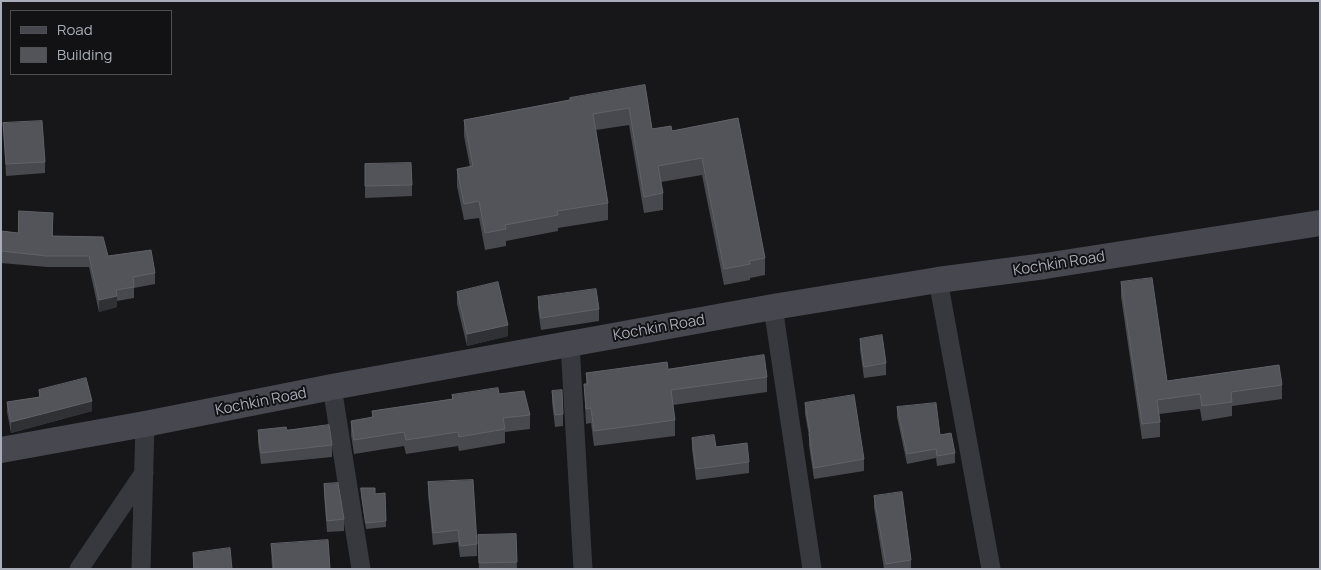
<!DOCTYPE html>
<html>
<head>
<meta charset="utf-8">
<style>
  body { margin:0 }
  #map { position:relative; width:1321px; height:570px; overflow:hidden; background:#171719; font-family:Manrope,sans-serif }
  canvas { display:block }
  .frame { position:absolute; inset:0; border:2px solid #a9adba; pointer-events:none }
  .legend { position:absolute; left:10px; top:10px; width:162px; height:65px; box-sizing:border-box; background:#121214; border:1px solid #4e5056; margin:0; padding:6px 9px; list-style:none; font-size:15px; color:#a9adba }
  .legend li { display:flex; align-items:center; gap:10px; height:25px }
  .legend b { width:25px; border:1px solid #4e5056 }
</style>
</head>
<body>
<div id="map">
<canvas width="1321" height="570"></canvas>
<div class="frame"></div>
<ul class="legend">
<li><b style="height:6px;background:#46474f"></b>Road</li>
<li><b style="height:14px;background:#53545a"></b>Building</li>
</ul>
</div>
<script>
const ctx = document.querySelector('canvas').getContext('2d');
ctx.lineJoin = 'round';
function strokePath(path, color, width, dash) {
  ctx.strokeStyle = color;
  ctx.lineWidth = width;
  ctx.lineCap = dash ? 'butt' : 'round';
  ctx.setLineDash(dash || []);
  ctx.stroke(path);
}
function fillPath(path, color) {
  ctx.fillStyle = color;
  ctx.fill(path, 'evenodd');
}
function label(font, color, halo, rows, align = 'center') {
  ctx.font = font + ' Manrope,sans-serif';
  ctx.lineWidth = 4;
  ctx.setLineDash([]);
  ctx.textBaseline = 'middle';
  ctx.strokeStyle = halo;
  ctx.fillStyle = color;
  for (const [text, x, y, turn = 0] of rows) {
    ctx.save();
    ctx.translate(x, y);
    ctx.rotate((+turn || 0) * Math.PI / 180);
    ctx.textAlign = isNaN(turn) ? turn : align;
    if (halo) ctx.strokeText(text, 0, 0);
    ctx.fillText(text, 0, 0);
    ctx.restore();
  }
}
strokePath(new Path2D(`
  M938,280L991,569
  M773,307L812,569
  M570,344L583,569
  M332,387L361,569
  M79,569L144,473
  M141,569L145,424`), '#38393f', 19);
strokePath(new Path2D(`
  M1,450L145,424L332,387L773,307L938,280L1045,266L1320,223`), '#46474f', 26);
fillPath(new Path2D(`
  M645,85L652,129L672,131L738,118L765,258V275L750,278V280L724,285L702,175L661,182L663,193V210L644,213L629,125L596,130L608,203V220L558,228V231L506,241V246L485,250L479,218L464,220L457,186V169L470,167L464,136V120Z
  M3,123L45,162V173L6,176Z
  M365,164L412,185V196L365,198Z
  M53,225V236L155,273V284L134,288V298L117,301V307L99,312L89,267H47L1,263V231L18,233Z
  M1121,282L1167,381L1282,385V399L1232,406V416L1202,421L1200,409L1159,414L1160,422V437L1142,439L1121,297Z
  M457,292L508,336L467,346L457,304Z
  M538,297L599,309V321L541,330L538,309Z
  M860,339L886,363V375L864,378L860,350Z
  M668,369L767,377V392L673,405L675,420V436L594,446L591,423L586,424L584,384H586V373Z
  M39,390L92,411L11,433L7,412V402L39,397Z
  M552,391L563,414V426L555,427L552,402Z
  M499,394L530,415V429L505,432V443L459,451L458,446L406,454L404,446L354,454L351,435V421L372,418V411L452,399V395Z
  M805,403L864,459V471L814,479L809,446V436L805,414Z
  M897,407L940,435L955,453V463L937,466L936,458L907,464L897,417Z
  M258,430H287L332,445V457L261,464L258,442Z
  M692,438L749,462V473L696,480L692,449Z
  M428,482L477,544V556L460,557L458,542L433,545L428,494Z
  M324,484L344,519V531L327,532L324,495Z
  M361,488L375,494L385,493L386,527L366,529L361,495Z
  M874,496L911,560V569H884L874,507Z
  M516,534L517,569H479L478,535Z
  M271,544L330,569H272Z
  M193,553L232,569H193Z`), '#48494e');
fillPath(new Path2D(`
  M117,296V307L99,312V300Z
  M508,325V336L467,346V334Z
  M92,401V411L11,433V422Z`), '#303134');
const building = new Path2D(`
  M645,85L652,129L671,126L672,131L738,118L765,258L749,261L750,264L724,269L702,158L658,166L663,193L644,197L629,108L593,114L608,203L557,211L558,215L505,225L506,229L485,233L479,201L464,204L457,169L473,166L464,120L570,100V98Z
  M42,121L45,162L6,164L3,123Z
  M411,163L412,185L365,186V164Z
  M19,211L53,213L52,236L103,237L108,256L151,250L155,273L133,277L134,287L116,290L117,296L99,300L89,256H47L1,251V231L18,233Z
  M1152,278L1167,381L1279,365L1282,385L1231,392L1232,402L1202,406L1200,394L1157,400L1160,422L1142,424L1121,282Z
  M498,282L508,325L467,334L457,292Z
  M596,289L599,309L541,318L538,297Z
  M882,335L886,363L864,367L860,339Z
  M764,355L767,377L671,390L675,420L594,431L591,408L586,409L584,384H588L586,373L667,362L668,369Z
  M86,378L92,401L11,422L7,402L40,397L39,390Z
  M498,388L499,394L524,391L530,415L503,418L505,429L459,437L458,432L406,440L404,432L354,440L351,421L373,417L372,411L453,399L452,395Z
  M562,390L563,414L555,415L552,391Z
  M854,395L864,459L814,468L809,434H810L805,403Z
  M936,403L940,435L951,433L955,453L937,456L936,449L907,454L897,407Z
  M329,425L332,445L261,453L258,430L286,427L287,430Z
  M714,435L716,447L747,443L749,462L696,469L692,438Z
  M473,480L477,544L460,546L458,530L433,533L428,482Z
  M338,483L344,519L327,521L324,484Z
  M361,488H375V494L385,493L386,521L366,523Z
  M902,492L911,560L886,564L874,496Z
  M516,534L517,562L479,563L478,535Z
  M328,540L330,569H274L271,544Z
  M230,548L232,569H194L193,553Z`);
fillPath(building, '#53545a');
strokePath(building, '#606269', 1);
label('15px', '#a9adba', '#121214', [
  ["Kochkin Road",1059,264,-9],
  ["Kochkin Road",659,328,-10],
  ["Kochkin Road",261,402,-11]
]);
</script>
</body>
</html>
